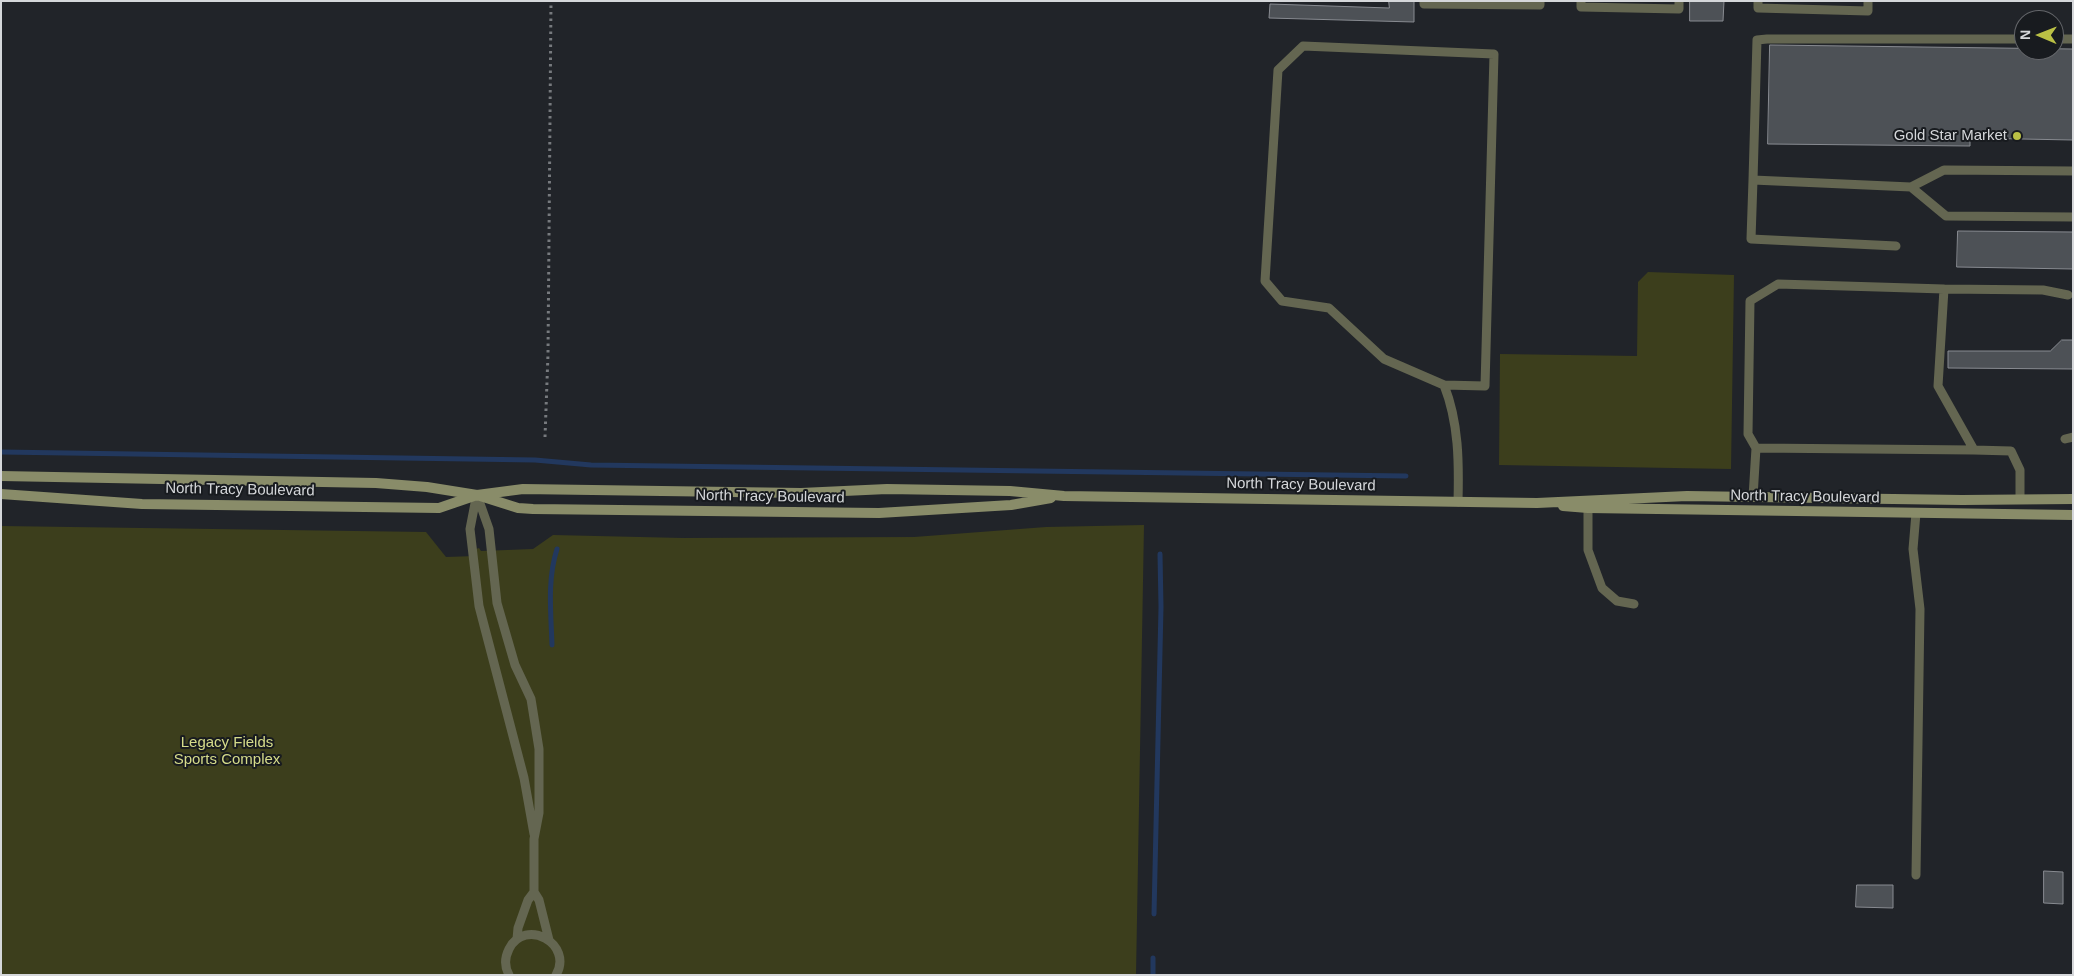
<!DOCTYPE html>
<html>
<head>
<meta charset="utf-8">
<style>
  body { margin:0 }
  #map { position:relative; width:2074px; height:976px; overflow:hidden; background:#212429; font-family:Arial,sans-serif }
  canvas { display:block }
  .frame { position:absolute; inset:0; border:2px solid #d5d7da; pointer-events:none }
  .north { position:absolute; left:2014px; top:10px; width:50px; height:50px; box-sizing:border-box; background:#181b1f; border:1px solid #64666a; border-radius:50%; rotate:271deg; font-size:14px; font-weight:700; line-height:20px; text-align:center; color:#d5d7da }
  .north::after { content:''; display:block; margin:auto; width:18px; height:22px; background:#bac045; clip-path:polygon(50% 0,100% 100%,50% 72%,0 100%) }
</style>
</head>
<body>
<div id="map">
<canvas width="2074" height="976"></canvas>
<div class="frame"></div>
<div class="north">N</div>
</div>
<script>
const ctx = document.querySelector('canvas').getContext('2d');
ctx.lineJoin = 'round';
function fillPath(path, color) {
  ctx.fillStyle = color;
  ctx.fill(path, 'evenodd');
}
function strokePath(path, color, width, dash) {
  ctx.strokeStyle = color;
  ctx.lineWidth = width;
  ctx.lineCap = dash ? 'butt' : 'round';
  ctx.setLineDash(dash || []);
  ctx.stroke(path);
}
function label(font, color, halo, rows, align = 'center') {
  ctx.font = font + ' Arial,sans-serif';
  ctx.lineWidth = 4;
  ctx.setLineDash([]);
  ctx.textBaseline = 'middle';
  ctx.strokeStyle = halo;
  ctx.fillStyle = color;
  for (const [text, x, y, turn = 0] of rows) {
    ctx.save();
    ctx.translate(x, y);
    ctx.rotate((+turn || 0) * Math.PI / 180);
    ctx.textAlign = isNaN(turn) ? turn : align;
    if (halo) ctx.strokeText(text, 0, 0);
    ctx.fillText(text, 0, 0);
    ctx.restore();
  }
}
fillPath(new Path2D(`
  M1648,272L1734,275L1731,469L1499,465L1500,354L1637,356L1638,282Z
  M1144,525L1136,975H1V526L426,532L446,557L476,556V549L479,548L481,551L533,549L553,535L683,538L914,537L1046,527Z`), '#3c3e1c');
strokePath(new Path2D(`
  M1,452L535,460L591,465L1406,476
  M552,645C551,613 547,580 557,549
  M1154,914L1161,607L1160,554
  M1153,975V958`), '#22385e', 5);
const building = new Path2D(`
  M1389,1H1414V22L1269,18L1270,4L1389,8Z
  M1690,1H1724L1723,21H1690Z
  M1770,45L2073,49V140L1970,138V146L1768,144Z
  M1958,231L2073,232V269L1957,267Z
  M2062,340H2073V369L1948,368V351H2050Z
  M2044,871L2063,872V904L2044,903Z
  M1857,885H1893V908L1856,907Z`);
fillPath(building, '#4d5156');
strokePath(building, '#888b91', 1);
strokePath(new Path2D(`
  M545,437L548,354L551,1`), '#777a7e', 3, [2.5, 4]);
strokePath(new Path2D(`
  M1424,1V4L1540,5V1
  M1581,1V7L1679,9V1
  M1758,1V8L1868,11V1
  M2024,39H1767L1757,40L1753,180L1911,187L1946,216L2073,217
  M2054,39H2073
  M1753,180L1751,239L1896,246
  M1911,187L1944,170L2073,171
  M1944,289L2043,290L2068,295
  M1444,385L1485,386L1494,54L1303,46L1278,70L1265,281L1282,301L1329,308L1384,359L1444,385C1459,423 1459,463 1458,502
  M2065,439L2073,437
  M1974,450L2011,451L2020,470V499
  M477,495L489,529L497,603L515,665L531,699L539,749V813L534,839V892L528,900L518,928L517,939
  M1753,497L1756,448L1748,434L1750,301L1778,284L1944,289L1938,386L1974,450L1756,448
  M476,498L470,529L479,606L524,778L534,834
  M1588,508V550L1602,588L1617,601L1634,604
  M1916,513L1913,549L1920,609L1916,875
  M534,892L539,900L549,940
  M509,975C504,966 505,957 509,949C525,917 574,944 556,975`), '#646651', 9);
strokePath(new Path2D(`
  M1,476L376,483L427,487L477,495L523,489L801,493L887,489L1010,491L1064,496L1537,503L1687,496L1962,500L2073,499
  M1,494L142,504L439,508L477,495L518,508L533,509L879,513L1011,505L1051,498
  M1563,506L1588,508L2073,515`), '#898c69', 10);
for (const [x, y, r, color] of [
  [2017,136,5,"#bac045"]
]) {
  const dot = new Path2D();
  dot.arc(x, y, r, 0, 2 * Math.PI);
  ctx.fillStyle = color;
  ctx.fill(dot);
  strokePath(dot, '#181b1f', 2);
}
label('15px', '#d5d7da', '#181b1f', [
  ["Gold Star Market",2007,136]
], 'right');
label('15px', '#d5d7da', '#181b1f', [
  ["North Tracy Boulevard",1301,485,1],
  ["North Tracy Boulevard",240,490,1],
  ["North Tracy Boulevard",770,497,1],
  ["North Tracy Boulevard",1805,497,1]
]);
label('15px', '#d5db8a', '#181b1f', [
  ["Legacy Fields",227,743],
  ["Sports Complex",227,760]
]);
</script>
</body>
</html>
